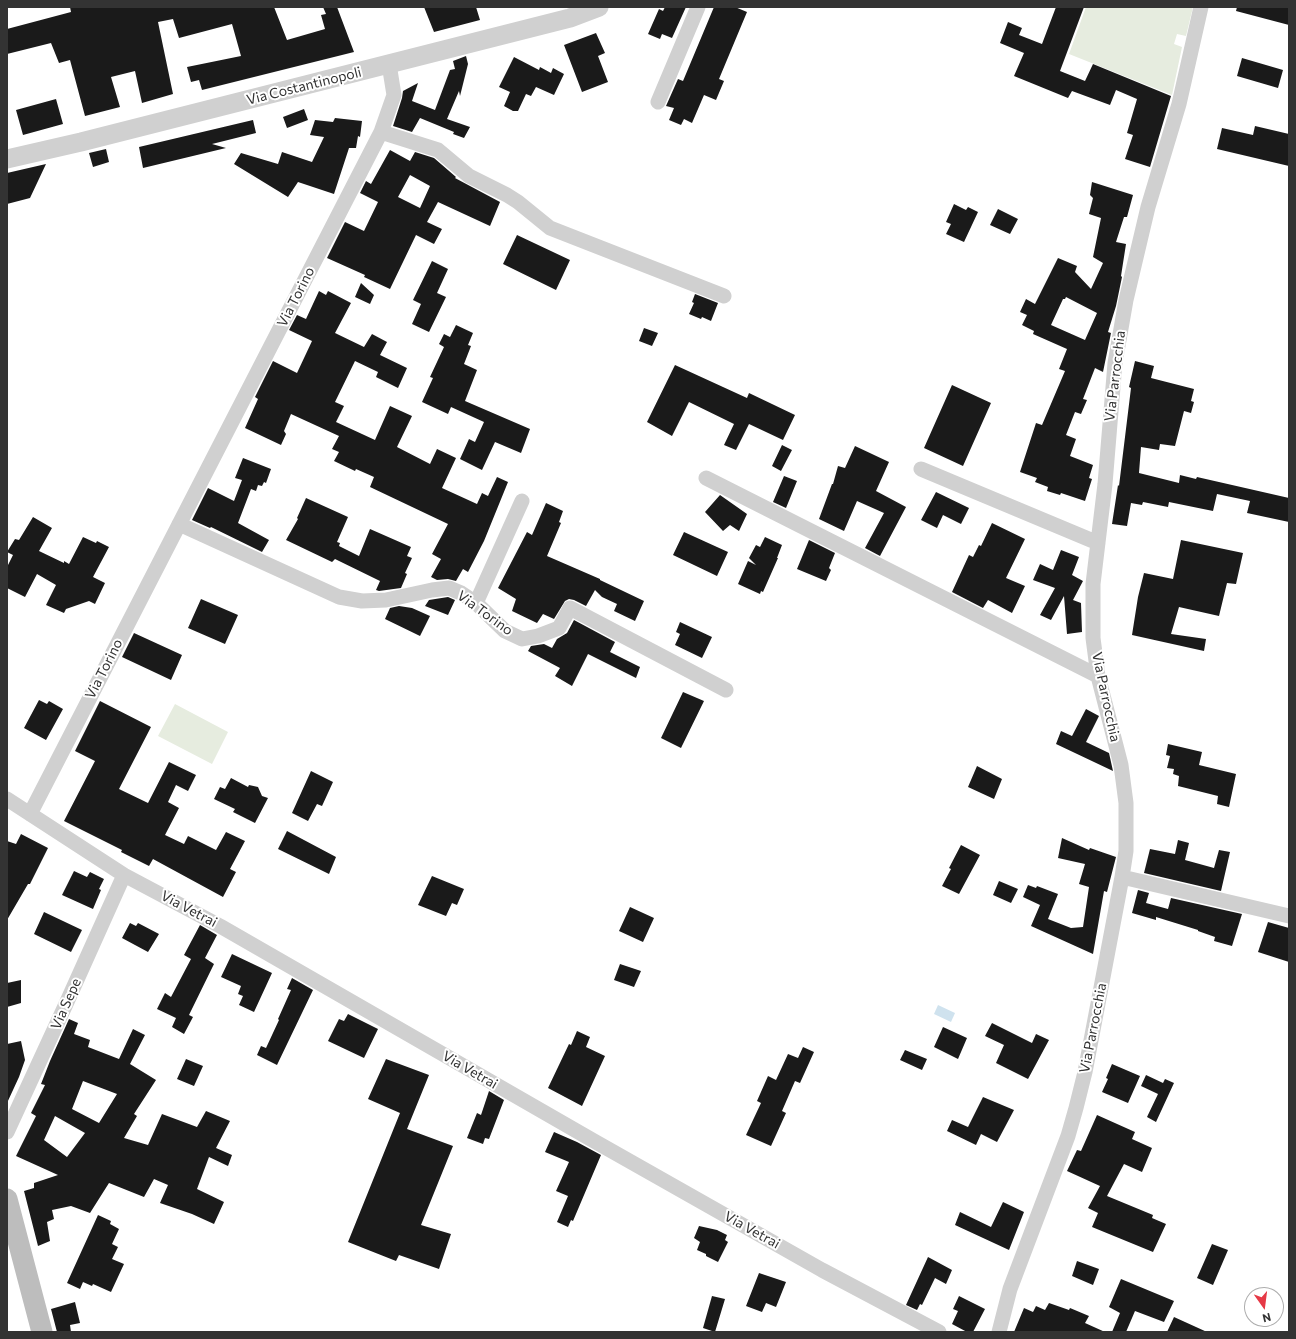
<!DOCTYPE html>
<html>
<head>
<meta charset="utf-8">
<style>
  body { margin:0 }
  #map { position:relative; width:1296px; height:1339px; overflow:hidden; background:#fff; font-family:Commissioner,sans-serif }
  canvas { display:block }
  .frame { position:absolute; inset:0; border:8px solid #333; pointer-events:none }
  .north { position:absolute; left:1244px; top:1287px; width:40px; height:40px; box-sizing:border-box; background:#fff; border:1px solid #adadad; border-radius:50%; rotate:166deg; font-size:11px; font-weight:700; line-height:16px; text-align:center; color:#333 }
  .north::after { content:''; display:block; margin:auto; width:14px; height:18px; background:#e63946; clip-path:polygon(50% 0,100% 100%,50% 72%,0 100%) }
</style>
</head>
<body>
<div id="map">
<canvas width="1296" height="1339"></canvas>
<div class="frame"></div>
<div class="north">N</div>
</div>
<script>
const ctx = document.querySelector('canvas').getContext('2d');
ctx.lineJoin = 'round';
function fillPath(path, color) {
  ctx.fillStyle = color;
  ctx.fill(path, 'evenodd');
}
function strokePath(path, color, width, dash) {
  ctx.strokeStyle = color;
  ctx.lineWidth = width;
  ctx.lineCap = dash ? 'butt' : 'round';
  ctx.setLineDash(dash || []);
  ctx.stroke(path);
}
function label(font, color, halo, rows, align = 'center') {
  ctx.font = font + ' Commissioner,sans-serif';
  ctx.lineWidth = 4;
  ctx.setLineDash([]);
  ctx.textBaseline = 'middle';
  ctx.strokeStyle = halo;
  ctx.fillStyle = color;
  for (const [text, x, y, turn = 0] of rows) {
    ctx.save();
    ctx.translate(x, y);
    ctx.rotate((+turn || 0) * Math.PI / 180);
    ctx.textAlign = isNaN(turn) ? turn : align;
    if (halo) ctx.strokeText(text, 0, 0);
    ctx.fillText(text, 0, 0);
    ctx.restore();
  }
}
fillPath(new Path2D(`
  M1086,7H1193L1186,36L1177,34L1174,44L1182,47L1172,95L1069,54Z
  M175,704L228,732L212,764L158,736Z`), '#e6ecdf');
fillPath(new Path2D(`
  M938,1005L955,1013L951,1022L934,1014Z`), '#cfe2ee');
fillPath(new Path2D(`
  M70,7H274L287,40L325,29L321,15L326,14L323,7H337L354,52L202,90L199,80L191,82L187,67L241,56L232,24L179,38L173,19L158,22L173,94L142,103L135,71L111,77L120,107L85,116L70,60L59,63L51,43L7,54V29L71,12Z
  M424,7H476L480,20L434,32Z
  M665,7H686L672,38L662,34L660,39L648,34L659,9L663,11Z
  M714,7H735L747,12L719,79L724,81L716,100L704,95L692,123L684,119L681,125L669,120L674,108L666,106L678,79L683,81Z
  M1056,7H1084L1060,71L1085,81L1093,64L1171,96L1150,167L1125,159L1133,135L1127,133L1137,99L1116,90L1110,105L1072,91L1068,98L1014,76L1024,53L1000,43L1008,22L1022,28L1019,35L1042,44Z
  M1237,7H1289V25L1236,11Z
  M596,33L605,53L598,56L608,82L582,92L564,45Z
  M466,56L468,64L460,96L459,91L447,119L470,127L464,138L453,134L454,132L420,118L412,132L393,126L402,98L403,91L418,83L412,101L435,110L450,70L455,69L453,61Z
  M514,57L539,70L540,67L551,73L553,68L564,74L554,95L536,87L531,96L526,94L518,111H513L504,106L510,92L499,87Z
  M1242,58L1283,70L1278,88L1237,76Z
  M56,99L63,124L23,135L16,110Z
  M304,109L308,120L287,128L283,117Z
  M335,118L362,121L360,137L358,136L356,148H349L334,194L298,182L288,197L234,164L241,153L278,164L282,152L312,162L324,137L310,135L315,120L333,122Z
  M253,120L256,133L212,144L226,148L143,168L139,147Z
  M1255,126L1289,134V166L1217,149L1222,128L1253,135Z
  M106,149L109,162L93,167L89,153Z
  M390,150L410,161L415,152L434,158L456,177L455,178L500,202L490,226L438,202L427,222L442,229L434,244L416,235L390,289L364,277L365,275L327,258L345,222L364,231L378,202L360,193L366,181L371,184ZM410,175L430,186L420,208L398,197Z
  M46,164L30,198L7,204V173Z
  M1092,182L1133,195L1127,217H1124L1116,242L1126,244L1121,276L1122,277L1116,306L1108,332L1111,333L1103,372L1095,368L1083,399L1087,400L1081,414L1075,412L1066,435L1076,439L1070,456L1093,465L1089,478L1092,479L1085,501L1061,493L1060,495L1047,491L1048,487L1035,482L1037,478L1020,472L1036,423L1042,425L1065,371L1059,369L1067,349L1033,334L1034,331L1022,325L1027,315L1020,312L1026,299L1035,304L1058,258L1077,266L1075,272L1091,289L1103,263L1093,257L1101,218L1089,214L1093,198L1090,195ZM1066,297L1097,313L1085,340L1051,325L1063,299H1065Z
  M954,204L966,210L968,207L978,212L964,242L946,234L951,224L946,222Z
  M998,209L1018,219L1010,234L990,225Z
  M517,235L570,260L556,290L503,264Z
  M432,261L448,269L437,293L446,297L429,332L412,324L421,304L413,300Z
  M361,283L374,295L370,304L355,297Z
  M319,291L326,295L328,291L351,303L335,333L364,347L372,334L387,342L380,355L407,368L398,388L376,377L378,372L355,361L335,402L344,406L336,422L375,440L390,406L412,416L397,447L430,464L437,449L456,458L442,488L477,504L482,493L488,496L497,477L508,482L484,541L468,572L463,569L456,581L448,579L437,580L431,577L441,559L432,554L448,524L370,487L374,477L356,469L355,471L334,461L339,452L332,449L339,436L291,414L284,431L286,434L281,445L245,428L258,399L255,397L273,361L297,373L312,341L289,330L297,315L306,319Z
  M695,294L718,303L711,321L702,317L701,319L689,314L694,303L692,302Z
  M456,325L473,333L468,345L471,346L464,364L477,370L465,401L530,429L521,453L495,442L482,470L460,459L469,439L475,442L484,422L451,407L448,414L422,402L433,378L430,377L444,347L439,344L444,334L450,337Z
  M644,328L658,333L652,346L639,341Z
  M1135,361L1154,366L1151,378L1194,389L1191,401L1194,402L1191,413L1184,411L1175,446L1160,444L1159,450L1141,447L1139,473L1179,483L1180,475L1196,479L1197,477L1289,498V522L1247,513L1250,501L1217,494L1213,511L1169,502L1168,507L1143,502L1142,505L1131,503L1127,526L1112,524L1118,485L1119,486L1131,388L1129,387Z
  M675,365L747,398L749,393L795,415L783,440L749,424L736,450L724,445L734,424L689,402L672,436L647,422Z
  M952,385L991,403L963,466L924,448Z
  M782,445L792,450L781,471L772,466Z
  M855,446L889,462L876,491L906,507L880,556L865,548L884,513L857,501L844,531L819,519L832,484H833L838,466L845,468Z
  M243,458L271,469L266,483L264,482L262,486L258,485L256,491L251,489L238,523L269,540L262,552L211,527L210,528L192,520L208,488L234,501L242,480L235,478Z
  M784,476L797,481L786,508L773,502Z
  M936,492L969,508L961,524L943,515L937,528L921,520Z
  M720,495L747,514L739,531L730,525L723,531L705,512Z
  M306,498L348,517L337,542L340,543L339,546L359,556L370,529L411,547L407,556L412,558L405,573L407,574L401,588L379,591L376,590L380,581L335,559L332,562L286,540L298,519L297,518Z
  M546,503L563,511L559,522L561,523L547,556L600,579V580L644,601L635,621L614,611L617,604L602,597L595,590L586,606L574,600L569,599L565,601L554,619L543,614L537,623L512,611L516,599L498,588L527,532L532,535Z
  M33,517L52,528L39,551L64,563V561L69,564L83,537L96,543L97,541L109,547L93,577L105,583L95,604L89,601L66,609L64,613L46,605L56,585L37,574L25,597L7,588V567L13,555L7,552L15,539L19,540Z
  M992,523L1025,539L1006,578L1025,586L1012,613L988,600L983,608L952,592L969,555L973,557L979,545L981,546Z
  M684,532L728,552L717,576L673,555Z
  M765,537L782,545L777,558H778L763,592L761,591L760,594L738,584L748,561L756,565L749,558L756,545L760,547Z
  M809,540L835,553L829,568L831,570L826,581L797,569Z
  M1181,540L1243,553L1236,584L1227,583L1219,616L1179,607L1171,634L1206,639L1204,651L1132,635L1138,597L1144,573L1173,579Z
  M1061,550L1079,557L1072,575L1083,581L1073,600L1081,603L1082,632L1067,634L1064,596L1051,620L1040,615L1055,588L1033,580L1040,564L1053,570Z
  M448,597L455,600L448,615L425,606L429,600Z
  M201,599L238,615L225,644L188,628Z
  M399,606L412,608L430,616L420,636L385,619L390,608Z
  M574,620L615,642L610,652L640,667L636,678L588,654L572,686L555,676L560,668L528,651L531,646L544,644L552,648L557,639L567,633Z
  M680,622L712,637L702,658L675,645L680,634L676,632Z
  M134,633L182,655L171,680L122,657Z
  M683,692L704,701L681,748L661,738Z
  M39,700L47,704L49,701L63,709L46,740L24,728Z
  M100,701L151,727L119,789L148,803L169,762L196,775L188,791L176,785L168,802L179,808L165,835L184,844L188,836L216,850L226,832L245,841L230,869L236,872L223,897L153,859L149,866L121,852L122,850L64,821L95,761L75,751Z
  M1086,709L1099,716L1086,742L1109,753L1113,771L1056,744L1061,731L1072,736Z
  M1168,744L1202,752L1199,765L1236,774L1229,807L1217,804L1218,796L1178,786L1179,776L1173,774L1174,769L1167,768L1170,756L1166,755Z
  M977,766L1002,779L994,799L968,787Z
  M311,771L333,782L322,806L317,804L308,821L292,813Z
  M231,778L248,787L249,785L258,787L262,796L268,798L255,823L233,812L235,809L214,799L220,787L225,789Z
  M287,831L336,857L329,874L278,849Z
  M21,834L48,848L30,884H28L7,920V841L16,844Z
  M1062,838L1089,850L1090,848L1116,857L1107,892L1104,891L1093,954L1031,926L1040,905L1023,897L1028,885L1036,888L1037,886L1058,894L1048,919L1071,928L1083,927L1089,887L1079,884L1085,864L1058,858Z
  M1178,840L1189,843L1185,860L1214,868L1219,850L1230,852L1221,891L1144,873L1150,849L1175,854Z
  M961,845L980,855L959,894L942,886L951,869L949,868Z
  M74,871L87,877L90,872L104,879L99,889L101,890L93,909L62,895Z
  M432,876L464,889L457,905L452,903L446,916L418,905Z
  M999,881L1018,889L1011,903L993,895Z
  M1138,890L1149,893L1146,903L1168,909L1171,898L1242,914L1232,946L1214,941L1215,937L1198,931V930L1156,917V920L1132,913Z
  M630,907L654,918L643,942L619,931Z
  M44,912L82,930L71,952L34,934Z
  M1268,922L1289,928V962L1258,952Z
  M130,923L136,926L138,923L159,934L148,952L122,938Z
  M200,925L217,935L205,958L214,964L189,1015L193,1017L184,1034L172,1027L176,1018L157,1009L165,993L171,997L191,959L184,955Z
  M232,954L272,973L254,1012L239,1005L243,996L238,994L241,986L221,977Z
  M620,964L641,971L634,987L614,980Z
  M292,978L313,990L277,1065L257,1055L261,1046L266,1048L279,1020L278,1019L291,990L287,989Z
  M21,980V1003L7,1007V983Z
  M348,1014L378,1029L364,1058L328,1041L339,1019L344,1021Z
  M69,1019L78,1023L74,1034L90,1040L88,1047L119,1059L133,1029L145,1035L130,1064L156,1080L134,1114L137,1116L124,1138L148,1145L162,1114L197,1127L206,1111L230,1121L216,1148L232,1155L228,1166L209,1157L197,1189L224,1202L214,1224L192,1214L160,1203L168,1185L154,1179L144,1197L109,1183L90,1213L71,1206L52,1210L54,1219L47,1222L50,1241L38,1246L24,1191L34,1188V1183L58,1175L16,1156L36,1116L31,1113L45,1085L41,1084L50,1061ZM83,1081L117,1094L99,1123L72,1109ZM55,1116L85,1133L67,1157L44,1140Z
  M992,1023L1032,1043L1036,1034L1049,1040L1028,1079L996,1063L1004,1045L985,1036Z
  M943,1027L967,1038L958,1059L934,1047Z
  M577,1031L590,1037L586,1047L605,1056L582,1106L548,1088L569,1044L571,1045Z
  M21,1041L25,1060L19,1077L7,1103V1044Z
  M803,1047L814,1052L800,1083L795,1081L782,1111L786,1113L771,1146L746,1135L761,1103L757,1101L768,1076L776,1080L788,1054L798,1058Z
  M905,1050L927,1059L922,1070L900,1060Z
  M186,1059L203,1066L194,1086L177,1079Z
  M386,1059L429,1075L407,1129L453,1146L421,1225L451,1234L439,1269L399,1255L396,1261L348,1242L400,1113L368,1099Z
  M1112,1064L1140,1076L1128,1103L1102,1092L1108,1079L1106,1078Z
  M1146,1075L1163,1083L1165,1079L1174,1083L1156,1122L1147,1117L1158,1094L1141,1086Z
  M489,1091L504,1100L489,1139L485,1138L483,1144L467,1138L477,1113L481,1115Z
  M983,1097L1014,1110L997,1142L981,1134L976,1145L947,1131L952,1120L968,1127Z
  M1097,1115L1135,1132L1132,1139L1152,1148L1142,1172L1124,1164L1107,1196L1153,1215L1152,1218L1166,1224L1153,1252L1092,1227L1098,1213L1088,1208L1100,1186L1067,1171L1077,1150L1081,1151Z
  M554,1132L577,1142L601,1155L573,1221L571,1220L568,1227L557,1222L568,1196L556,1191L569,1162L545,1152Z
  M1003,1202L1024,1212L1009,1250L955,1225L960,1212L991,1227Z
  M98,1215L111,1221L110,1224L119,1229L112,1244L118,1247L112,1259L124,1264L111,1292L93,1284L92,1286L83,1282L80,1289L67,1283Z
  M699,1226L717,1230L727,1235L725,1240L728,1242L718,1262L706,1256V1254L697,1250L700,1242L694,1238Z
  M1212,1244L1228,1250L1213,1285L1197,1278Z
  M928,1257L952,1270L946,1284L935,1278L922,1305L920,1304L917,1310L906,1305Z
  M1077,1261L1099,1269L1093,1285L1072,1276Z
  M759,1273L786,1282L776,1307L766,1303L762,1312L746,1306Z
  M1121,1279L1174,1301L1164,1322L1135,1311L1126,1332H1112L1120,1313L1109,1307Z
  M712,1296L725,1299L715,1332L703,1328Z
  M959,1296L985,1309L973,1332H967L952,1324L958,1311L953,1309Z
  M75,1302L80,1323L70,1325L71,1332H57L51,1309Z
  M1049,1303L1069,1310L1070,1308L1089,1316L1085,1323L1105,1332H1014L1024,1308L1033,1312L1036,1306L1045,1310Z
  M1174,1317L1207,1332H1167Z`), '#1a1a1a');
strokePath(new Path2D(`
  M658,102L698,7
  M381,132L438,150L469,176L507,195L518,202L550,228L724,296
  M921,469L1098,543
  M706,478L1098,676
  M179,524L339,597L362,601L386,600L432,590L449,588L461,593L476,603L505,631L522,639L538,636L559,628L570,608L726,690
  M476,603L522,501
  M7,799L124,875L220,926L594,1141L822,1270L939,1332
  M30,814L381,132L394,95L389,64
  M1122,877L1289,916
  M7,1132L66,1004L124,875
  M999,1332L1010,1289L1068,1136L1076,1108L1085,1072L1122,877L1126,851V803L1121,765L1098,676L1093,638V584L1105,484L1115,363L1126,300L1148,207L1179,104L1201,7`), '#d0d0d0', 15);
strokePath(new Path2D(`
  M7,159L81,142L570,18L599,7`), '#d0d0d0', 19);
strokePath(new Path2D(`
  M7,1199L42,1332`), '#bdbdbd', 21);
label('14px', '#333', '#fff', [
  ["Via Costantinopoli",304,86,-14],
  ["Via Torino",296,297,-63],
  ["Via Parrocchia",1115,376,-83],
  ["Via Torino",485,613,36],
  ["Via Torino",104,669,-63],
  ["Via Parrocchia",1106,697,78],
  ["Via Vetrai",189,909,28],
  ["Via Sepe",66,1004,-66],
  ["Via Parrocchia",1093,1028,-79],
  ["Via Vetrai",470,1070,30],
  ["Via Vetrai",752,1230,29]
]);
</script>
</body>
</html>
